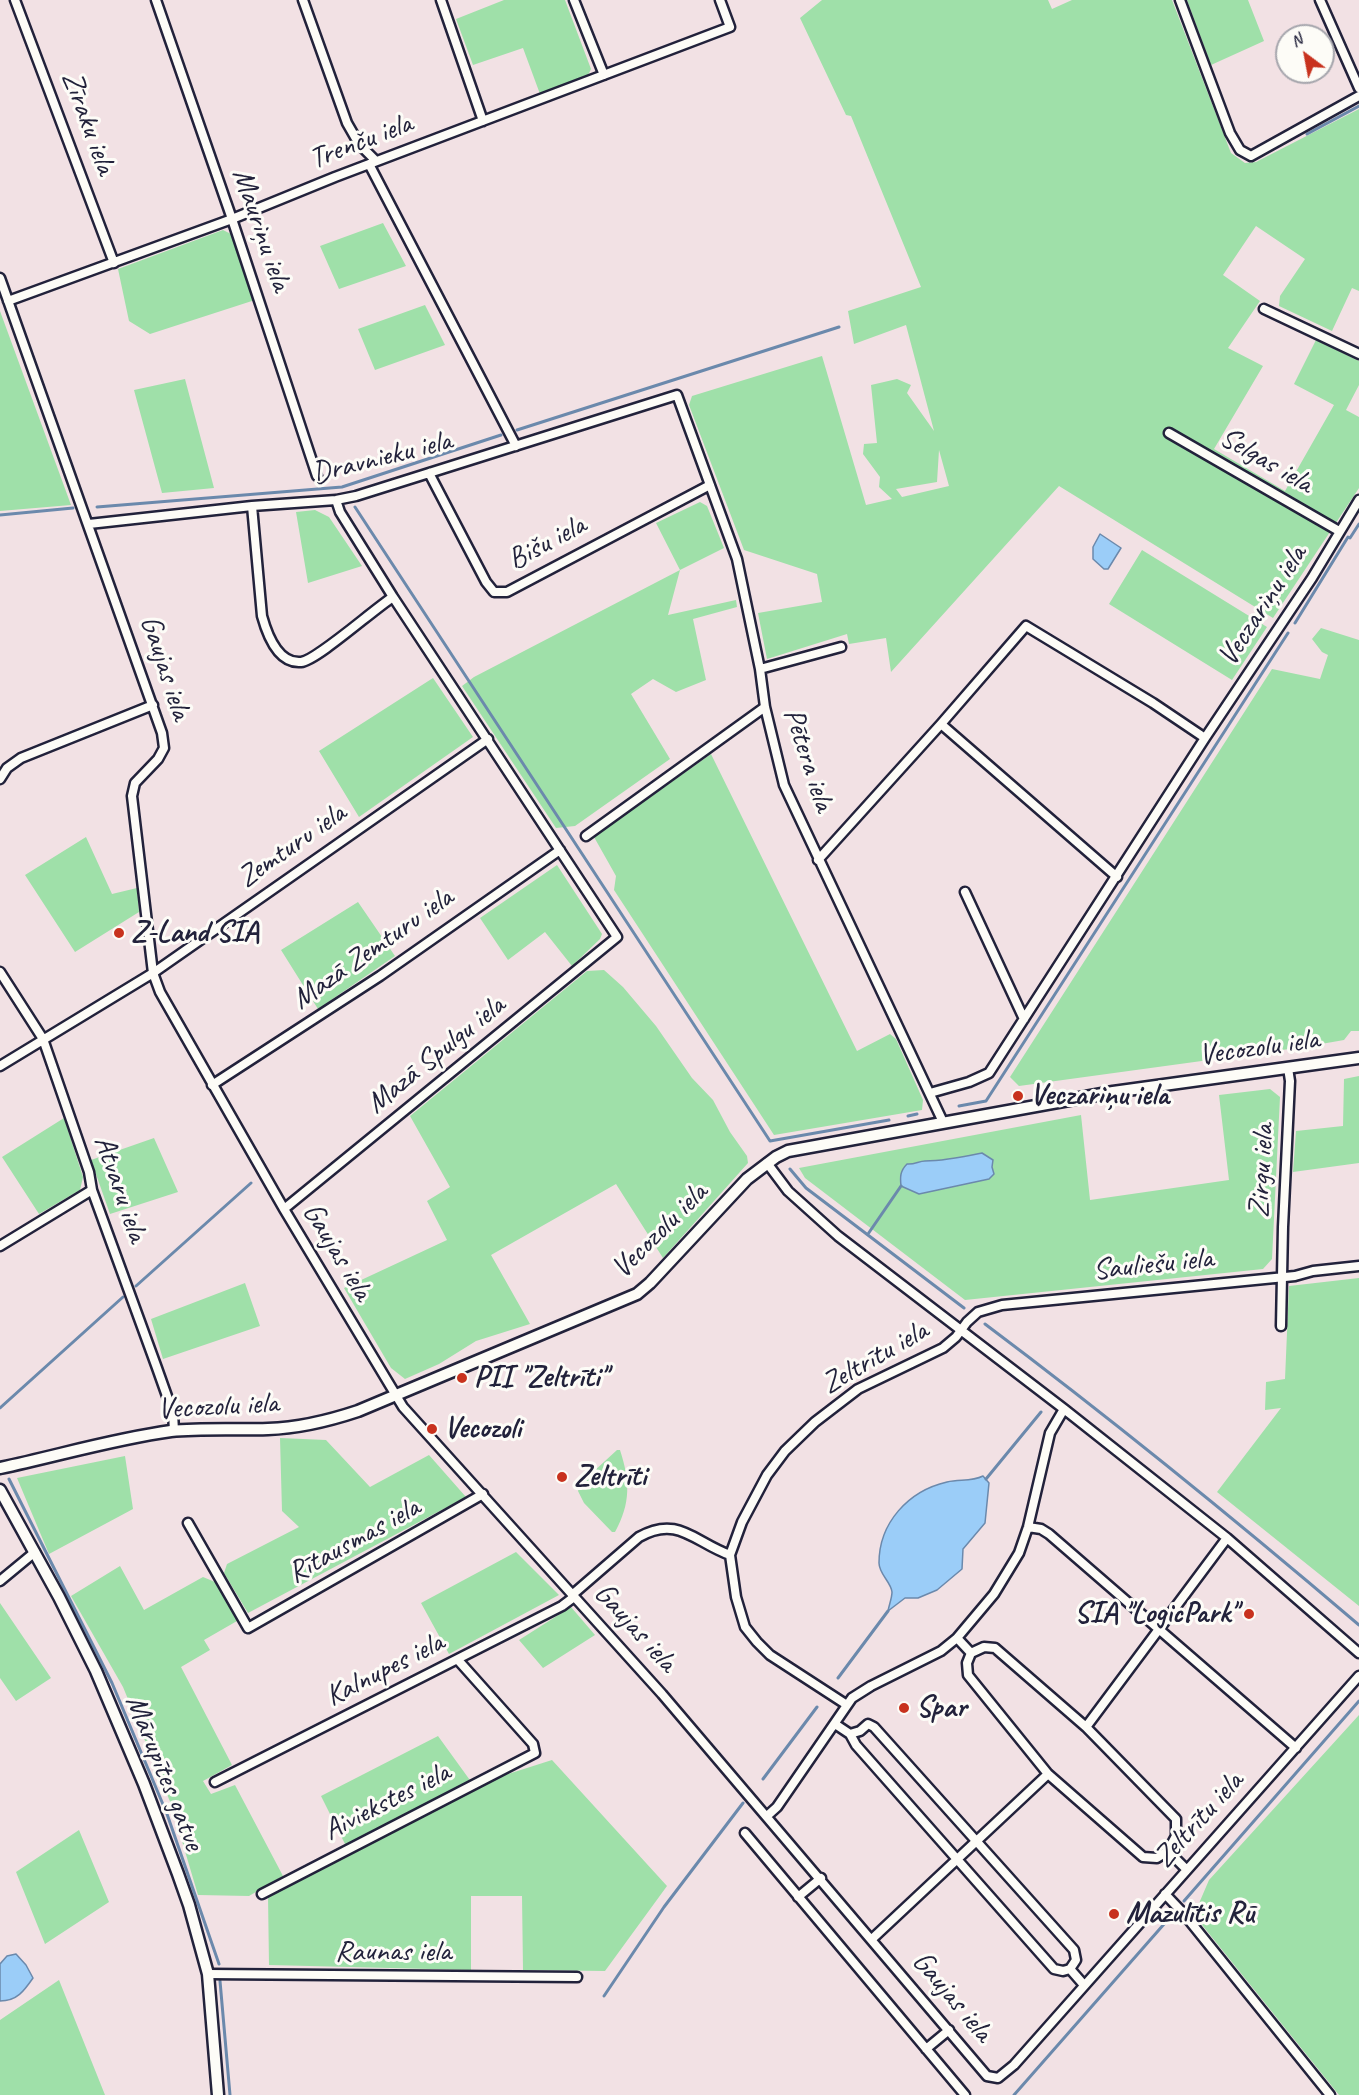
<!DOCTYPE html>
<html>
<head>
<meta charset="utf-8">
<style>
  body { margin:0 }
  #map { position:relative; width:1359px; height:2095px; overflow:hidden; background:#f2e1e4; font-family:Caveat,sans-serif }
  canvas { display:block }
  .north { position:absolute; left:1275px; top:24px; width:60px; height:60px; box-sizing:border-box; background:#fdfcf7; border:2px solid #a5a5ac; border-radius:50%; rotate:328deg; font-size:16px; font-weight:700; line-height:24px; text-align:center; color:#22223b }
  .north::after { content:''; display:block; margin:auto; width:21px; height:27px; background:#c8321e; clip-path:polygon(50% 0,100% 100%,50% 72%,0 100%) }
</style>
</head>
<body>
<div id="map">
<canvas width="1359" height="2095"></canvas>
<div class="north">N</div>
</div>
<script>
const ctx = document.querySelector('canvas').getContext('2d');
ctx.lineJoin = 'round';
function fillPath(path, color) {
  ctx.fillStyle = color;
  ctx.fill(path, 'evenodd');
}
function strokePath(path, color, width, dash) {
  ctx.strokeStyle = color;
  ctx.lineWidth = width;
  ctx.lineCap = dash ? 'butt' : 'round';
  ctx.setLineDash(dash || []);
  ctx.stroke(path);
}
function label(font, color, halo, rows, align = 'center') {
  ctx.font = font + ' Caveat,sans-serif';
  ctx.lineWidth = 6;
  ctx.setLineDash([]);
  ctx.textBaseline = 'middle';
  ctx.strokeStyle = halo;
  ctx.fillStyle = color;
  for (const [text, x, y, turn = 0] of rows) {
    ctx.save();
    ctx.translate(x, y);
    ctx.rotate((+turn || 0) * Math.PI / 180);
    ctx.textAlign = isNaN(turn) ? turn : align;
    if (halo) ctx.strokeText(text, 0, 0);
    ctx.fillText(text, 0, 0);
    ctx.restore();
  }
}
fillPath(new Path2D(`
  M504,0H565L591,69L588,75L540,94L523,48L473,65L456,19Z
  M822,0H1048L1052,9L1072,0H1172L1231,153L1245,163L1256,162L1359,109V291L1352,288L1332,331L1279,306L1280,296L1305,259L1256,226L1223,275L1260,301L1228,348L1263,366L1214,449L1285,491L1334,405L1294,384L1316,340L1359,361V385L1346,410L1359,417V488L1273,618L1059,486L891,672L886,638L849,644L847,634L767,659L758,613L822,602L817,574L744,550L689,405L692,396L822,356L866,505L892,499L879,487L880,477L863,454L864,444L877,443L871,385L897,379L911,385L907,393L934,431L906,325L854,344L848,311L921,287L851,116L846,115L800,18ZM939,450L949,486L902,497L896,489L937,482Z
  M1187,0H1248L1264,41L1211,65Z
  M383,223L406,266L339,289L320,246Z
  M223,230L235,236L255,300L150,334L129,321L118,269Z
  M425,305L445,345L375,370L358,329Z
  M0,311L71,505L0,511Z
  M185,379L214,488L162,493L134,390Z
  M700,502L707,506L724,548L680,570L668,615L736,600L737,607L693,619L706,680L676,692L653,679L631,694L670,759L575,826L556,828L462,686L474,677L680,570L656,523Z
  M315,510L329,517L362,566L308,583L296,512Z
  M1142,550L1267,627L1232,680L1109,604Z
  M1321,628L1359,640V1031H1351L1344,1040L1304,1047L1019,1086L1010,1077L1272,669L1320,679L1328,655L1322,652L1312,639Z
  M433,678L473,737L359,817L319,751Z
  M711,754L857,1051L890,1034L896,1039L923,1100L922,1110L774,1135L614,890L616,876L594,837Z
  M86,837L112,894L137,888L139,912L75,952L25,875Z
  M557,865L602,934L600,939L572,966L545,932L508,960L480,918Z
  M358,902L395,956L318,1009L281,950Z
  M604,970L623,987L656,1026L692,1078L713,1100L730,1132L747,1156L748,1163L663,1258L616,1184L491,1255L530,1324L476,1341L439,1364L405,1379L391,1368L344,1288L447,1240L427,1201L450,1187L410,1116L587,971Z
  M1359,1076V1163L1293,1172L1296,1131L1343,1126L1344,1079Z
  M1270,1089L1280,1097L1272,1259L1263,1269L965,1300L805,1178L799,1168L1081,1115L1090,1200L1229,1180L1219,1095ZM982,1153L992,1167L994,1174L989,1179L919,1194L900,1178L902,1170L907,1164C914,1165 919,1161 925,1161C945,1161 963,1157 982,1153Z
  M64,1118L83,1177L80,1190L39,1214L2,1157Z
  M154,1138L178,1192L110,1214L91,1160Z
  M1359,1278V1606L1217,1492L1281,1408L1265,1410L1266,1382L1285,1379L1289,1286Z
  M245,1283L260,1326L163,1359L151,1319Z
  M280,1438L326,1440L370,1487L429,1455L466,1497L248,1613L224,1573L227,1564L299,1527L282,1511Z
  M617,1450H620C630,1481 631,1503 615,1532H612L584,1503L578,1491L581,1483Z
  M125,1456L133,1509L49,1554L17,1478Z
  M516,1552L559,1595L449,1654L421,1603Z
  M120,1566L144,1610L203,1577L215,1582L237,1621L204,1640L210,1650L181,1667L232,1765L203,1781L211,1794L235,1785L283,1876L249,1896L198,1895L171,1804L123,1687L71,1596Z
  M0,1603L51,1678L16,1701L0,1678Z
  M571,1607L595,1635L543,1668L519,1640Z
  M1359,1715V2095H1339L1194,1915L1209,1880Z
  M438,1736L472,1783L346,1846L321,1796Z
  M552,1760L667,1886L605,1971L523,1970L522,1896H471V1970L269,1965L268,1896L505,1775Z
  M79,1830L109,1902L45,1944L16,1872Z
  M59,1980L105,2095H0V2020Z`), '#9fe0a9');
const water = new Path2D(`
  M1100,534L1121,548L1108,569H1104L1093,559V547Z
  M982,1153L993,1160L992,1167L994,1174L989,1179L919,1194L901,1186C900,1177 900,1171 907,1164C914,1165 919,1161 925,1161C945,1161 963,1157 982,1153Z
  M983,1476L989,1483L985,1523L963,1549L962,1569L937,1590L918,1598H905L888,1611C889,1605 892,1598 892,1592C891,1582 879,1574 879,1563C879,1523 908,1491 947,1482C960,1479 971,1482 983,1476Z
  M16,1954L26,1965L33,1978C24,1991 17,2001 0,2001V1964L7,1956Z`);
fillPath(water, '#9bcdf8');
strokePath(water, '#6b89ac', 1.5);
strokePath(new Path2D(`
  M1307,134L1359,106
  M517,430L839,327
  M97,507L342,487L501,435
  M355,507L770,1141L889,1120
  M0,515L73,508
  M1295,623L1348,537L1350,538L1359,524
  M959,1106L986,1101L1288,633
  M908,1116L917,1114
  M790,1169L806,1188L964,1308
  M868,1234L901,1186
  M136,1286L251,1183
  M985,1324C1113,1420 1237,1521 1359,1625
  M0,1408L123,1297
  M9,1479L112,1683L167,1814L219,1964
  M986,1479L1041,1412
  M838,1678L888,1611
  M763,1779L817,1707
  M1184,1901L1359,1701
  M220,1981L230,2095
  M604,1996L664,1907L743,1803
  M1014,2095L1172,1915`), '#6b89ac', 3);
const minor = new Path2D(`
  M15,0L114,263
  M156,0L232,219L317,476
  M303,0L347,123L359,144L376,161
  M441,0L483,121
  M574,0L604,75
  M1180,0L1230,133L1240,150L1251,156L1359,96
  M1320,0L1359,88
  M369,164L516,446
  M0,278L162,733L164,748L158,759L135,783L132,796L153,973L160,992L284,1209L403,1407L662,1694L987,2076L998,2078L1014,2065L1359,1676
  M8,301L232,219L335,177L730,27L720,0
  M1264,309L1359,354
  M1169,433L1339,531
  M429,473L486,582L494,592H507L710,485
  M252,506L262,616C267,634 278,664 301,662C316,661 374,609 393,597
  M89,524L252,506L336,500L356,496L677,395L737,559L760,669L765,707L784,785L943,1122
  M760,669L841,647
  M941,724L1117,877
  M0,779L7,768L21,758L153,705
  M586,836L765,707
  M818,860L941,724L1026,626L1153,703L1205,738
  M965,892L1024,1019
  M0,972L43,1039L89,1172L92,1190L157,1368L173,1413L174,1431
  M0,1066L153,973L488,739
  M212,1085L380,976L560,850
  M930,1093L969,1082L989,1073L1205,738L1312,578L1359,500
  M767,1163L788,1191L838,1236L1064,1409L1227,1538L1359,1653
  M284,1209L617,937L393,597L340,512L336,500
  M0,1246L92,1190
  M1281,1326L1283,1227L1290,1081L1288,1068
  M188,1523L248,1628L483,1494
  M1028,1527L1041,1529L1049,1534L1296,1748
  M0,1581L35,1552
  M572,1595L639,1537C678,1515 694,1542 730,1555
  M957,1638L971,1653L984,1647L995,1648L1086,1727L1176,1819V1836L1168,1851L1186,1869
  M971,1653L967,1663L968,1675L1048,1774L1143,1857L1157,1858L1168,1851
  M847,1705L770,1655L757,1642L745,1627L736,1597L730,1555L742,1522L767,1475L785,1451L815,1422L858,1389L943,1348L956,1337L967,1322L978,1312L1002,1305L1295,1276L1313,1271L1359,1266
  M835,1724L850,1734L856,1745L1054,1969L1063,1971L1070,1969L1084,1985
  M1086,1727L1227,1538
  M850,1734L860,1731L868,1724L874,1727L1074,1950L1076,1960L1070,1969
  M215,1782L562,1606L574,1597
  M767,1816L777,1807L852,1698L871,1686L941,1651L957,1638L994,1594L1019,1553L1028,1527L1050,1433L1064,1409
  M745,1833L965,2095
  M262,1894L535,1753L533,1744L458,1660
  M1165,1894L1184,1914L1330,2095
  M798,1897L821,1878
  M872,1939L1048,1774
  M208,1974L577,1977
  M926,2049L949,2030`);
const tertiary = new Path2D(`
  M0,1468C57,1456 113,1439 171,1431C203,1428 236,1430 268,1429C299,1428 328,1421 358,1411L637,1294L650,1283L747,1179L776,1157L788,1151L1113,1092L1359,1058
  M0,1490L59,1597L96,1671L144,1784L178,1874L189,1905L208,1974L218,2095`);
strokePath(minor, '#22223b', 13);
strokePath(tertiary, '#22223b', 15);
strokePath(minor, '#fdfcf7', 8);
strokePath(tertiary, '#fdfcf7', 10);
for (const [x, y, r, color] of [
  [119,933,6,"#c8321e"],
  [1018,1096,6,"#c8321e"],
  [462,1378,6,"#c8321e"],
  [432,1429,6,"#c8321e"],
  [562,1477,6,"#c8321e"],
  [1249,1614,6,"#c8321e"],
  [904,1708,6,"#c8321e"],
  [1114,1914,6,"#c8321e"]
]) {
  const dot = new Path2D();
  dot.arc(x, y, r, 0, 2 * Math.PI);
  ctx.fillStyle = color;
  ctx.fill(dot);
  strokePath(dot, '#fdfcf7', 2);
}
label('30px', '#22223b', '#fdfcf7', [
  ["Zīraku iela",88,123,70],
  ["Trenču iela",361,142,-21],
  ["Mauriņu iela",261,230,71],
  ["Dravnieku iela",382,458,-14],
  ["Selgas iela",1266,461,30],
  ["Bišu iela",547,543,-28],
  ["Veczariņu iela",1263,606,-57],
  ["Gaujas iela",165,668,72],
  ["Pētera iela",808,760,72],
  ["Zemturu iela",292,846,-35],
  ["Mazā Zemturu iela",373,949,-35],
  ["Vecozolu iela",1259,1048,-8],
  ["Mazā Spulgu iela",436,1055,-39],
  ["Zirgu iela",1262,1171,-87],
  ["Atvaru iela",120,1189,71],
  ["Vecozolu iela",660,1231,-45],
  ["Gaujas iela",337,1252,59],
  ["Sauliešu iela",1153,1265,-6],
  ["Zeltrītu iela",875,1358,-30],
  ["Vecozolu iela",218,1407,-3],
  ["Rītausmas iela",354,1541,-29],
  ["Gaujas iela",635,1628,48],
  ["Kalnupes iela",385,1670,-27],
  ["Mārupītes gatve",164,1773,68],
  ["Aiviekstes iela",387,1802,-27],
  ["Zeltrītu iela",1199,1820,-48],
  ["Raunas iela",393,1952],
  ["Gaujas iela",952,1997,50]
]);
label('bold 30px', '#22223b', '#fdfcf7', [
  ["Z-Land SIA",131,933],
  ["Veczariņu iela",1030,1096],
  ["PII \"Zeltrīti\"",474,1378],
  ["Vecozoli",444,1429],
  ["Zeltrīti",574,1477],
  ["SIA \"LogicPark\"",1237,1614,"right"],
  ["Spar",916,1708],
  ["Mazulītis Rū",1126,1914]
], 'left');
</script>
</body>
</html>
